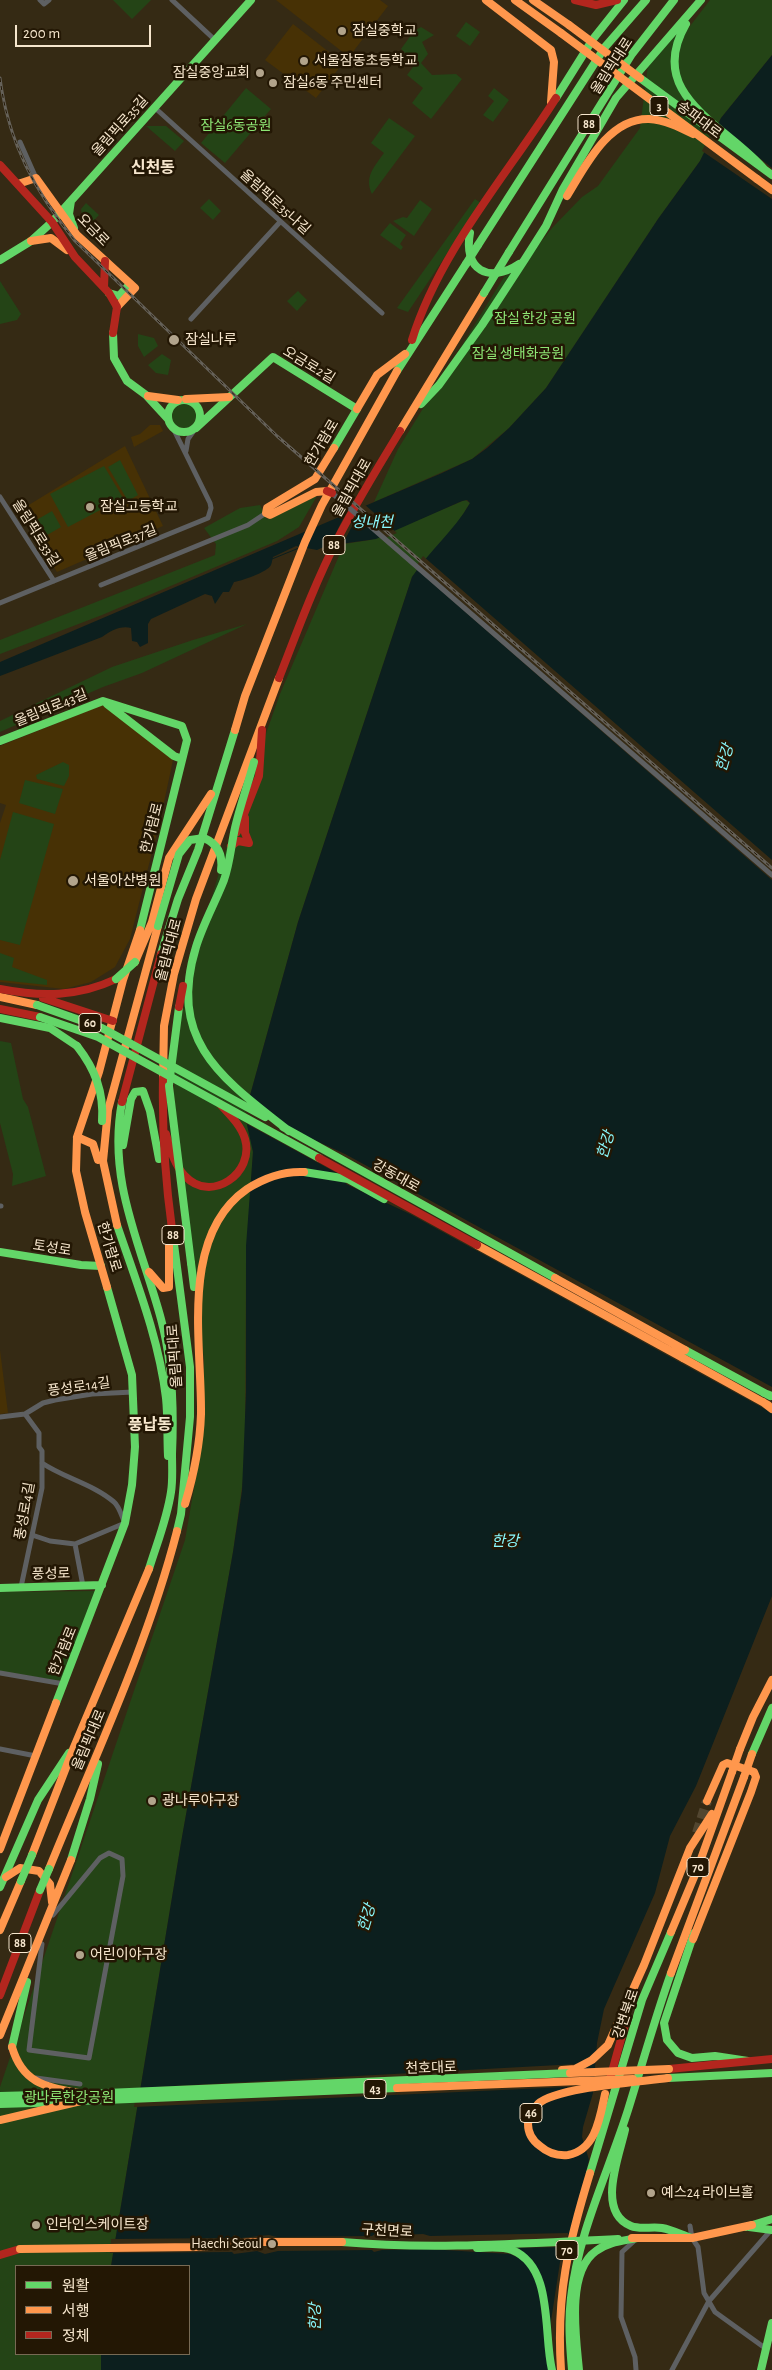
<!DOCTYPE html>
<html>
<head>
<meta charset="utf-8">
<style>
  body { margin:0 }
  #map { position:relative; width:772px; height:2370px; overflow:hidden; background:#352a14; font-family:"Alegreya Sans","Noto Sans KR",sans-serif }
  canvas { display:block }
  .legend { position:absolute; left:15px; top:2265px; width:175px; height:90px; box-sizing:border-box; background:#231704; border:1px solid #776a54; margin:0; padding:6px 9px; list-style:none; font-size:15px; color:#f6e6cd }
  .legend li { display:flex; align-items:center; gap:10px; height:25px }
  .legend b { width:25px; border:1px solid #776a54 }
  .scale { position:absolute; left:15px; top:25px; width:136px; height:22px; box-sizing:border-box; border:2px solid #f6e6cd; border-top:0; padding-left:6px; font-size:15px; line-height:18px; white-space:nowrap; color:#f6e6cd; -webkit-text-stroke:4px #231704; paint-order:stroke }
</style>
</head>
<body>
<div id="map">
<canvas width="772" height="2370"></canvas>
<ul class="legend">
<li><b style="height:6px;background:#63d668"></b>원활</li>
<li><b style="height:6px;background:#ff974d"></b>서행</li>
<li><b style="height:6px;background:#b3261e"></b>정체</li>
</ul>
<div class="scale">200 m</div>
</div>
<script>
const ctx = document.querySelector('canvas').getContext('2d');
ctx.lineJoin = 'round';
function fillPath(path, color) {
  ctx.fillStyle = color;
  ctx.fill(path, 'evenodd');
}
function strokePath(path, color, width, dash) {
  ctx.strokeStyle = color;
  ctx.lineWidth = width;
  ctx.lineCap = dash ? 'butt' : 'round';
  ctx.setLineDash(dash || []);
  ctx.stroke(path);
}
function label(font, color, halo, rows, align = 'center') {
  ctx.font = font + ' "Alegreya Sans","Noto Sans KR",sans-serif';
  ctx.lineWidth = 5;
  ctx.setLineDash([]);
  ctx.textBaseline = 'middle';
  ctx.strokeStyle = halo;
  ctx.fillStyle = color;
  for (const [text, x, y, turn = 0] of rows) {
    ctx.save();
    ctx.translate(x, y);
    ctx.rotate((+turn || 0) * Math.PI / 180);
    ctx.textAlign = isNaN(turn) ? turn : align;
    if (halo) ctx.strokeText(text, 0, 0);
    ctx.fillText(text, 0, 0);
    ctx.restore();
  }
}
fillPath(new Path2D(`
  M276,0H380L388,6L349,57Z
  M293,24L343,63L316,98L265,60Z
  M150,425H160L163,431L134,447L131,437L140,434Z
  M125,446L163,526L57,572L19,511Z
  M102,705L108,706L173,760L160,821L130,939L115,967L91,982L64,989L0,982V823L6,805L0,803V746Z
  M0,1350L8,1413L0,1414Z`), '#473105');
fillPath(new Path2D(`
  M113,0H151L132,19Z
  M710,0H772V55L721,118L700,161L658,219L546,388L509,428L472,459L374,502L398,449L504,277L526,261L552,228L582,197L598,186L640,128L648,65L682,27L687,30Z
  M466,22L480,32L470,46L456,36Z
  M421,27L434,35L422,42L428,54L421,63L432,75L456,74L462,79L431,119L412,103L423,88L407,75L416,63L401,49L414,31Z
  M246,88L271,109L225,163L201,143Z
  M494,88L509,100L493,122L483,115L494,101L488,96Z
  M389,118L415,136L372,194C364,177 374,167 384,153L371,143Z
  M146,126H166L184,141L175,151Z
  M209,199L221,211L213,220L200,208Z
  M475,199L481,203L408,312L397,308Z
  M420,200L432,209L414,236L393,221L403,217L407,218Z
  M86,203L99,215L86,229L84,227L81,209Z
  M390,223L406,235L400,244L403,247L401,250L380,235Z
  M0,281L21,314L17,320L0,324Z
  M298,291L307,300L297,311L287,301Z
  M138,334L154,338L158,346L144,357L138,346Z
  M162,354L171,360L168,375L156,373L148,365Z
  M172 416a12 12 0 1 1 24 0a12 12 0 1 1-24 0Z
  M120,460L138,495L128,501L108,467Z
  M104,466L123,498L68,527L50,494Z
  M317,496L299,527L277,541L102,615L0,654V640L215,555L216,544L204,528L240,508L260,505L267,519Z
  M465,500L470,503L457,524L412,577L298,922L249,1099L253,1152L246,1262L245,1465L233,1552L182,1837L111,2266H16V2354H101V2370H0V2087L185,1540L200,1454L204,1360L174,1095L175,1042L203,927L231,832L280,694L344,544L370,540Z
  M52,511L61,527L42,538L33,522Z
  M247,624L142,673L103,687L0,732V721L112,667L193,640Z
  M63,762L69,765V776L64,786L37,779L36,775Z
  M25,780L63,789L55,814L19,803Z
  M13,812L54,824L20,945L0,940V860Z
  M0,953L14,958L12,967L47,980V985L0,980Z
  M0,1041L11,1043L23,1099L28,1107L46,1176L12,1186L13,1174L0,1123Z
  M96,1591L60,1681L0,1671V1592Z`), '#244416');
fillPath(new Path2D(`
  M772,55V1596L696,1786L670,1836L655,1893L604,2009L597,2043L593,2093L583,2127L582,2137L589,2160L565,2256L577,2370H101V2354H189V2266H111L182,1837L233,1552L242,1491L246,1393V1246L253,1152L247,1125L249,1099L298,922L412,577C429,551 454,531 470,503L467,500L462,501L376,539L326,546L317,550L296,546L273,557C272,560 272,563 271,565C268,572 241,581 234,582L229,592H223L215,604L212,596L205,594L151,619L148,624V643L140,647L137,642L132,641L131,628C121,625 110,631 102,637L0,676V662L442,473L472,459L487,448L509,428L546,388L658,219L700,161L721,118Z`), '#0c1f1e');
fillPath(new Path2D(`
  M716,123L772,168V199L702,151Z
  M364,504L397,533L383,539L357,517L341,547L328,548L347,511Z
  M423,556L772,860V880L415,568Z
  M246,1105L290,1129L345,1154L772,1387V1413L410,1214L346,1184L344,1177L245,1123Z
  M577,2064L580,2070L599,2069L569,2095L567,2087L134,2107L137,2088Z
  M568,2233L567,2276L575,2324L579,2370H549L538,2284L526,2261L510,2254L428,2249L382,2250L374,2252L372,2250L278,2251L265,2254L257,2251L234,2254L232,2252L110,2253L111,2239L232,2238L234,2235L241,2238L269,2235L277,2237L372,2236L375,2234H380L381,2236L423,2234L430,2236ZM564,2247L560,2262L551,2321L552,2356L534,2262L514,2248Z`), '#352a14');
strokePath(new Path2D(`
  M272,559L299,548`), '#0c1f1e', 1);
strokePath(new Path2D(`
  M697,1833L707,1801`), '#524630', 10, [10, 5]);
strokePath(new Path2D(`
  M40,0L44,4L49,0
  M172,0L215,40
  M154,107L382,313
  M20,142L36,178
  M191,319L280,222
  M186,451L188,439L195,429
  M0,497L54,581
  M101,585L248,525L266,513
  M0,603L208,518L211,508L210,503L172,426
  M0,1206H1
  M0,1417L25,1414L43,1403L55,1400L92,1394L133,1392
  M32,1535L50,1541L75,1544L125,1523C122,1517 119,1506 114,1502C93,1484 64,1478 42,1463
  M75,1544L83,1586
  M21,1587L42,1488V1451L39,1447V1433L25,1414
  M0,1673L64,1684
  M0,1749L36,1756
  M42,1944L29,2050L89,2058L123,1876L122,1859L109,1853L100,1858L53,1915
  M36,2078L80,2084
  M690,2226L692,2238L698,2247L704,2293L715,2312L765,2348
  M633,2242L622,2252L621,2317L635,2357L636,2370
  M672,2370L709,2301L771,2230`), '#5e6062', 5);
strokePath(new Path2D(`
  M686,24C644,96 727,125 765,170
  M640,78L772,175
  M556,98L593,39L624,0
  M71,201L69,214L74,228
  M470,233C463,270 489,284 519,264
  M478,245L605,47L646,0
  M509,252L632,54L674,0
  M0,260L31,241L52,222L251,0
  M109,293L119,296L130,284
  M113,333L114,358L127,381L146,395L168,419
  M397,371L466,264
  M168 416a16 16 0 1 1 32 0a16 16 0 1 1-32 0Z
  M421,404L439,385L482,325L525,259L546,226L563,189L616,98L701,0
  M196,428L273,357L357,409L334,448
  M107,704L174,756L182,759
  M0,741L103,701L182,726L187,740L140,930
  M161,954L178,899L198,850L235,730
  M0,1018L50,1028L77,1046
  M169,1085L179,1007
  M122,1102C107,1181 141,1245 161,1319C173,1363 174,1409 172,1454C172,1467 173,1480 171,1492C167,1519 157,1543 149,1569
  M123,1145L131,1099L135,1092L143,1091L150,1111L159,1159
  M304,1172L348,1179L384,1199
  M117,1225C136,1281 159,1339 166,1398C168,1417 167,1437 168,1456
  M172,1229L190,1367V1417L181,1514L177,1531
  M0,1252L81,1265L101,1266
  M191,1263L194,1287
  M685,1350L770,1396
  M764,1393L772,1396
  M0,1588L102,1585
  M56,1703L125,1523L132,1485L135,1447L132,1375L107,1287
  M752,1754L772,1708
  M71,1860L90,1799L98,1764
  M0,1887L38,1800L69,1753
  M694,1933L664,2023L667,2040L678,2053L692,2058L715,2056L748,2061
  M12,2047L27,1982
  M668,2078L772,2073
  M0,2096L73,2094
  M0,2104L65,2102
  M625,2130C619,2157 596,2212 631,2226C641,2230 652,2226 662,2228C673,2230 682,2235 692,2238
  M590,2173L642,2000L671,1932
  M746,2227L772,2219
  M749,2227L772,2230
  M477,2248C488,2248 501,2246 512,2250C554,2267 543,2333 552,2370
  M572,2370C570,2346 568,2322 571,2298C578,2233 608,2173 628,2110C642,2065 655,2018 671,1973
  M579,2370C576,2338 566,2272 596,2251C608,2242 623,2241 637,2238
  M761,2370L772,2323`), '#63d668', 8);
strokePath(new Path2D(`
  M486,0L551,50L554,62L551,102
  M515,0L561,33
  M533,0L569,25
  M757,179L772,190
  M18,184L36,178L77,235L135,288L117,307
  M567,196C585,167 608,118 649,119C665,120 679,127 693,134
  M31,241L51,238L67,250
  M148,396L178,400
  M186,399L229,397
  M357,409L377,375L405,354
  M400,431L484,293
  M327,491L316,492L270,515L266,513L267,508L315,479L334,448
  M235,730L245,696L305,542L322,505L397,371
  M135,962L152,922L169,858L211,794
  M0,997L37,1005
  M163,1078L164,1026L174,974L196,899L279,678
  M77,1137L93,1144L98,1160
  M117,1225L103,1161L108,1110L158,926
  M149,1272L163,1288L169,1287V1240
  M107,1287L85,1212L76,1171L77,1137L99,1072L123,980L140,930
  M683,1358L768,1405
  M763,1402L772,1409
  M185,1504C194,1474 200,1445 201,1414C202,1344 179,1236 247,1189C264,1178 282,1171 304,1172
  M740,1749L753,1717L772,1680
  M0,1849L56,1703
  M32,1855L74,1747L149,1569
  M49,1869C94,1758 147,1647 177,1531
  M6,1877L20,1868L39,1871L50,1884L52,1902
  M0,1930L21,1881
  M671,1932L697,1870L732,1772
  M693,1939L751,1792L756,1777L754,1772L727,1763L723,1765L707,1801
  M671,1973L744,1777
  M0,2035L71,1860
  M562,2070L575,2069L592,2060L608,2045L644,1965L690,1848L712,1814
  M0,2120L81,2101
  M632,2238H692L752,2225
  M561,2370C556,2295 568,2245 590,2173`), '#ff974d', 8);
strokePath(new Path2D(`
  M575,0L596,5L617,0
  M0,165L52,222L75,257L109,293L117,307L113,333
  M104,287L105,261
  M412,340C439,252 507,175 556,98
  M279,678C297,632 314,585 337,540C356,503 378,467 400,431
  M237,832L259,776L262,730
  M231,846L238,841L249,843L245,833V818
  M0,989C41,997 78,997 116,979
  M43,998L113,1021
  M0,1009L40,1017
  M163,1078C162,1129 165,1178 172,1229
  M122,1102L161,954
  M166,1134C170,1148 174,1165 185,1176C211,1204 255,1173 245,1139C241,1125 229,1114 220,1104
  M0,1995L40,1890
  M669,2069L772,2059
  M610,2079L626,2021
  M0,2255L20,2249`), '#b3261e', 8);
const rail = new Path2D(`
  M0,78C8,142 35,192 75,241L277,436L772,868`);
strokePath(rail, '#656159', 3);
strokePath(rail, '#231704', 1, [4]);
strokePath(new Path2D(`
  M332,493L772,875`), '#5e6062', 5);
strokePath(new Path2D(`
  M466,264L478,245
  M484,293L509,252
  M254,762C248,784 240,806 235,828C231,846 230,863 224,880C215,903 203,924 196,947C167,1042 223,1079 289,1131
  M158,926L179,854L190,840L204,838C218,844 223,855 221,870
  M116,979L135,962
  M37,1005L102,1028L265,1117
  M40,1017L98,1037L319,1158
  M77,1046C95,1069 104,1092 102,1121
  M169,1086L191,1263
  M283,1127L555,1278
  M21,1881L32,1855
  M40,1890L49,1869
  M83,2094L570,2073
  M81,2101L397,2088
  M342,2242C434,2250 526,2243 618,2239`), '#63d668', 8);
strokePath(new Path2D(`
  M569,25L640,78
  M561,33L757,179
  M477,1245L683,1358
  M555,1278L685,1350
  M732,1772L740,1749
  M744,1777L752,1754
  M12,2047C23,2085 48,2087 83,2094
  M570,2073L669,2069
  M397,2088L633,2079
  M605,2094C600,2117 596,2150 568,2155C557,2156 548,2153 540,2146C533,2141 528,2133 528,2124C529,2116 532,2110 538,2104C556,2087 640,2082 668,2078
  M20,2249L197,2247L254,2242H342`), '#ff974d', 8);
strokePath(new Path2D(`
  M327,491L332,493
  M179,1007L183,986
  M319,1158L477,1245`), '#b3261e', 8);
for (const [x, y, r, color] of [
  [342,31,5,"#b2a48c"],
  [304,61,5,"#b2a48c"],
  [260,73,5,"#b2a48c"],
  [273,83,5,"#b2a48c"],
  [174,340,6,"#b2a48c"],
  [90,507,5,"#b2a48c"],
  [73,881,6,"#b2a48c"],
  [152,1801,5,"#b2a48c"],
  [80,1955,5,"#b2a48c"],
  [651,2193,5,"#b2a48c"],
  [36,2225,5,"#b2a48c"],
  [272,2244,5,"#b2a48c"]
]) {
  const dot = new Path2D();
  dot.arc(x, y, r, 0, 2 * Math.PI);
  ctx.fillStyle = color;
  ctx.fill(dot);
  strokePath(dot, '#231704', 2);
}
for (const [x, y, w] of [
  [659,106,18],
  [589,124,22],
  [334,545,22],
  [90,1023,22],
  [173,1235,22],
  [698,1867,22],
  [20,1943,22],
  [375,2089,22],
  [531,2113,22],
  [567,2250,22]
]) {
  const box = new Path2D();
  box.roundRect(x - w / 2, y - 9.5, w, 19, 4);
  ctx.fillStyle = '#231704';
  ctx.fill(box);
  strokePath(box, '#f6e6cd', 1);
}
label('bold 12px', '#f6e6cd', null, [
  ["3",659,106],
  ["88",589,124],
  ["88",334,545],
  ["60",90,1023],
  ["88",173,1235],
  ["70",698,1867],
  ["88",20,1943],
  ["43",375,2089],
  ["46",531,2113],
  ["70",567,2250]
]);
label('14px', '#f6e6cd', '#231704', [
  ["잠실중학교",352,31],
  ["서울잠동초등학교",314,61],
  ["잠실중앙교회",250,73,"right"],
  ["잠실6동 주민센터",283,83],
  ["잠실나루",185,340],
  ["잠실고등학교",100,507],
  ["서울아산병원",84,881],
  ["광나루야구장",162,1801],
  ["어린이야구장",90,1955],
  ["예스24 라이브홀",661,2193],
  ["인라인스케이트장",46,2225],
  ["Haechi Seoul",262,2244,"right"]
], 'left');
label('14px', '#f6e6cd', '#231704', [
  ["올림픽대로",612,66,-57],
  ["송파대로",699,120,37],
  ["올림픽로35길",120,126,-48],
  ["올림픽로35나길",275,202,42],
  ["오금로",93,230,46],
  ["오금로2길",309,365,31],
  ["한가람로",322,443,-59],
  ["올림픽대로",352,488,-60],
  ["올림픽로33길",36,533,58],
  ["올림픽로37길",121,543,-22],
  ["올림픽로43길",51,708,-22],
  ["한가람로",152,828,-76],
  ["올림픽대로",169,950,-75],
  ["강동대로",396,1176,29],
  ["한가람로",109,1247,73],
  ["토성로",52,1248,9],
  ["올림픽대로",175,1356,-94],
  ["풍성로14길",79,1387,-8],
  ["풍성로4길",25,1511,-80],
  ["풍성로",51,1574,-1],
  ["한가람로",63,1651,-68],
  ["올림픽대로",89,1740,-67],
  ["강변북로",626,2014,-71],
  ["천호대로",431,2068,-2],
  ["구천면로",387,2231,3]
]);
label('14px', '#8de574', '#231704', [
  ["잠실6동공원",236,126],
  ["잠실 한강 공원",535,319],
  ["잠실 생태화공원",518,354],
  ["광나루한강공원",69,2098]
]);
label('italic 15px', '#89f9fd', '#231704', [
  ["성내천",372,522],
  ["한강",725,758,-73],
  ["한강",606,1145,-73],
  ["한강",505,1541],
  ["한강",367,1918,-73],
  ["한강",315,2317,-90]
]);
label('bold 16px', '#f6e6cd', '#231704', [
  ["신천동",153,168],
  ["풍납동",150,1425]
]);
</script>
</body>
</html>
